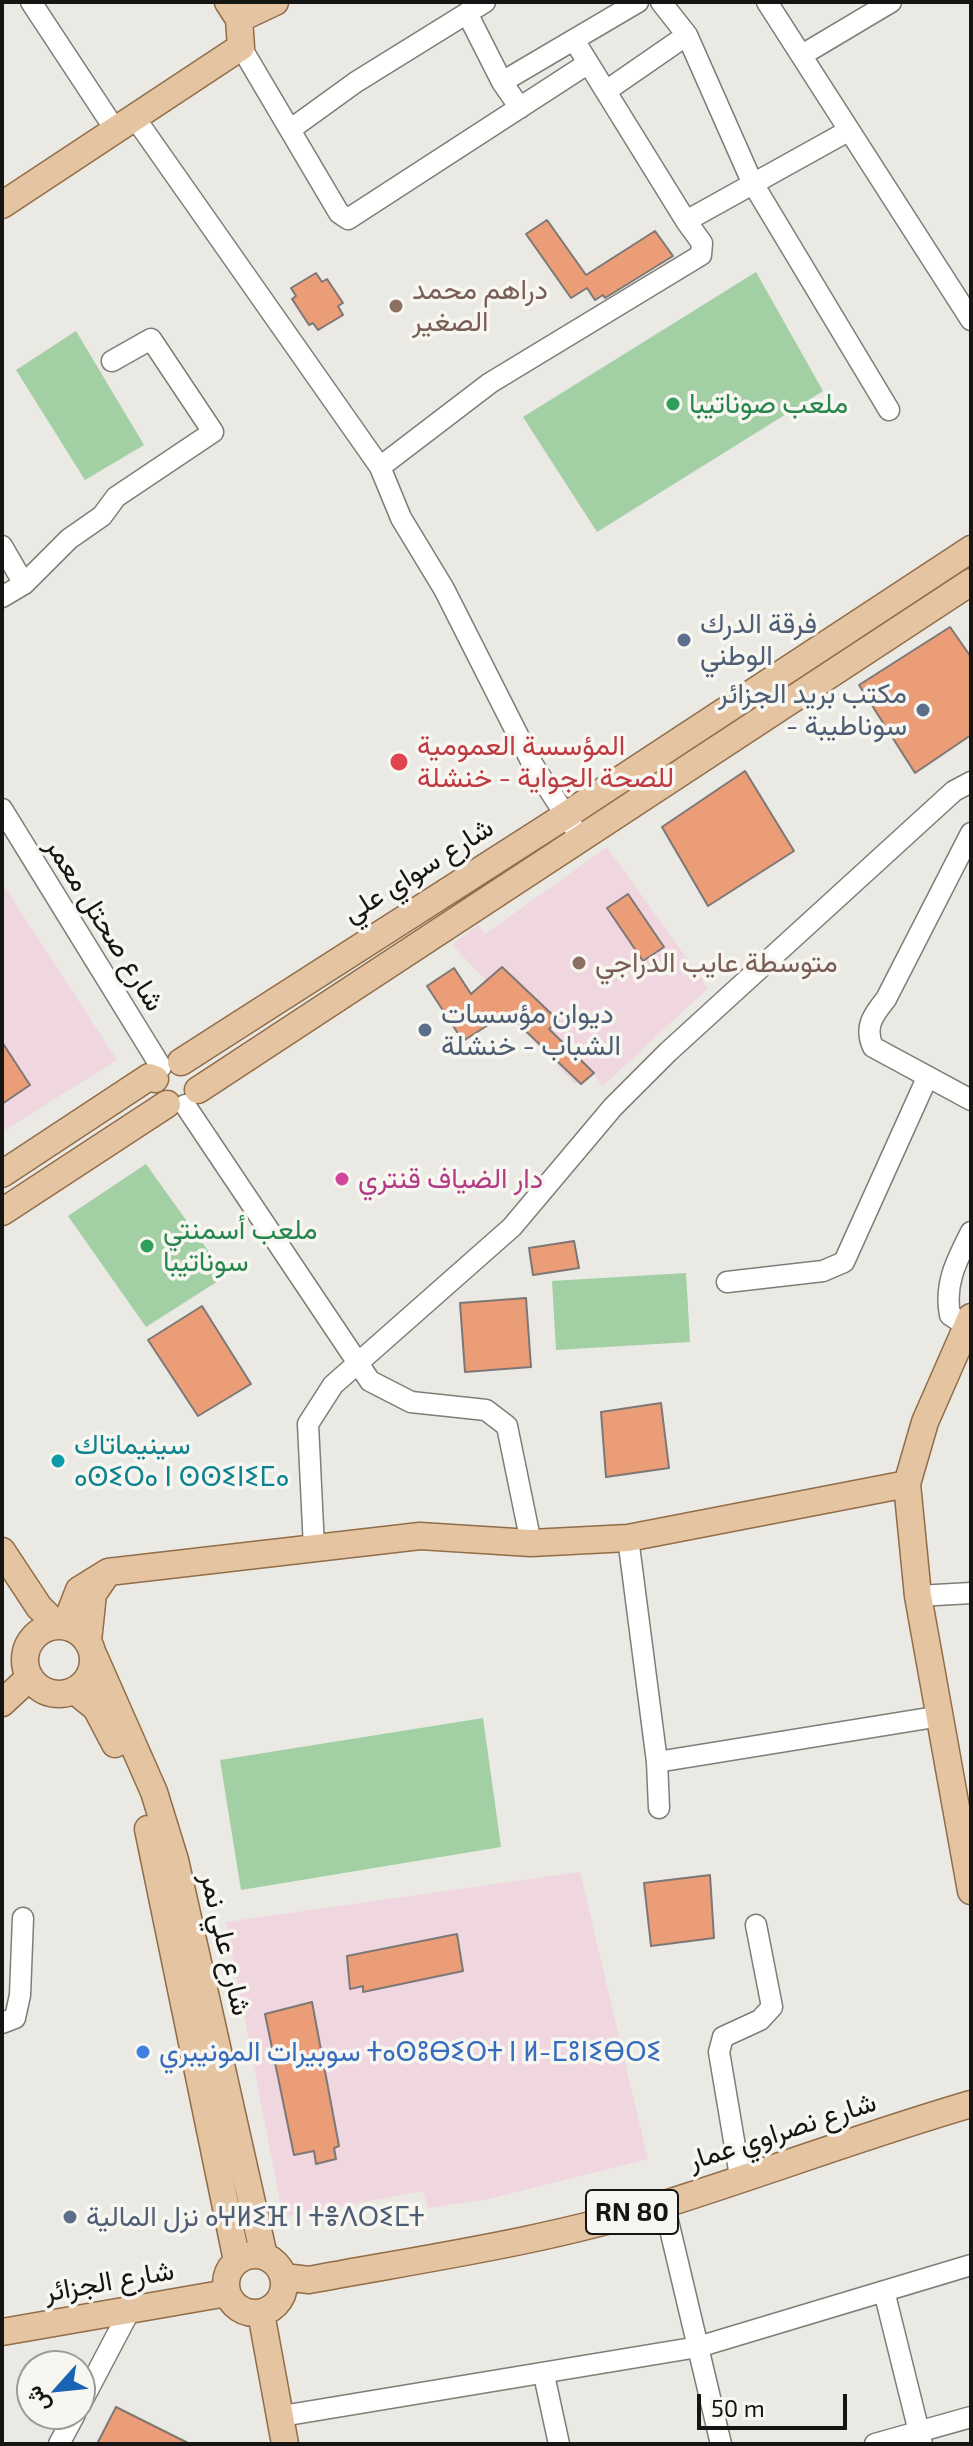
<!DOCTYPE html>
<html>
<head>
<meta charset="utf-8">
<style>
  body { margin:0 }
  #map { position:relative; width:973px; height:2446px; overflow:hidden; background:#eae9e3; font-family:"Exo 2",Vazirmatn,sans-serif }
  canvas { display:block }
  .frame { position:absolute; inset:0; border:4px solid #151513; pointer-events:none }
  .north { position:absolute; left:16px; top:2350px; width:80px; height:80px; box-sizing:border-box; background:#f8f6f0; border:2px solid #9d9c98; border-radius:50%; rotate:243deg; font-size:22px; font-weight:700; line-height:32px; text-align:center; color:#151513 }
  .north::after { content:''; display:block; margin:auto; width:28px; height:36px; background:#1a63b3; clip-path:polygon(50% 0,100% 100%,50% 72%,0 100%) }
  .scale { position:absolute; left:697px; top:2394px; width:150px; height:36px; box-sizing:border-box; border:4px solid #151513; border-top:0; padding-left:10px; font-size:24px; line-height:28px; white-space:nowrap; color:#151513; -webkit-text-stroke:6px #f8f6f0; paint-order:stroke }
</style>
</head>
<body>
<div id="map">
<canvas width="973" height="2446"></canvas>
<div class="frame"></div>
<div class="north">ش</div>
<div class="scale">50 m</div>
</div>
<script>
const ctx = document.querySelector('canvas').getContext('2d');
ctx.lineJoin = 'round';
function fillPath(path, color) {
  ctx.fillStyle = color;
  ctx.fill(path, 'evenodd');
}
function strokePath(path, color, width, dash) {
  ctx.strokeStyle = color;
  ctx.lineWidth = width;
  ctx.lineCap = dash ? 'butt' : 'round';
  ctx.setLineDash(dash || []);
  ctx.stroke(path);
}
function label(font, color, halo, rows, align = 'center') {
  ctx.font = font + ' "Exo 2",Vazirmatn,"Noto Sans Tifinagh",sans-serif';
  ctx.lineWidth = 7;
  ctx.setLineDash([]);
  ctx.textBaseline = 'middle';
  ctx.strokeStyle = halo;
  ctx.fillStyle = color;
  for (const [text, x, y, turn = 0] of rows) {
    ctx.save();
    ctx.translate(x, y);
    ctx.rotate((+turn || 0) * Math.PI / 180);
    ctx.textAlign = isNaN(turn) ? turn : align;
    if (halo) ctx.strokeText(text, 0, 0);
    ctx.fillText(text, 0, 0);
    ctx.restore();
  }
}
fillPath(new Path2D(`
  M607,847L708,988L602,1087L594,1073L575,1084L496,1003L502,997L452,945L478,925L485,934Z
  M2,883L117,1060L2,1132Z
  M580,1872L648,2159L489,2199L428,2208L423,2191L283,2217L226,1922Z`), '#f0d7df');
fillPath(new Path2D(`
  M756,272L823,391L597,532L523,417Z
  M76,331L144,445L85,480L16,370Z
  M146,1164L226,1276L146,1327L68,1216Z
  M686,1273L690,1342L556,1350L552,1281Z
  M483,1718L501,1847L241,1890L220,1760Z`), '#a3cfa5');
const building = new Path2D(`
  M547,220L586,275L655,231L673,256L605,298L603,295L595,300L587,288L571,298L526,234Z
  M316,273L322,282L327,279L343,303L338,306L343,315L318,330L313,323L309,325L292,299L296,296L291,288Z
  M950,627L971,657V735L915,773L859,685Z
  M745,771L794,851L708,906L662,827Z
  M628,894L664,947L643,961L607,908Z
  M502,967L559,1021L549,1029L594,1073L581,1084L507,1013L463,1041L427,986L454,968L471,994Z
  M2,1042L30,1085L2,1104Z
  M574,1241L579,1268L533,1275L529,1248Z
  M526,1298L531,1367L465,1372L460,1303Z
  M202,1306L251,1384L198,1416L148,1340Z
  M661,1403L669,1468L606,1477L601,1412Z
  M710,1875L714,1938L651,1946L644,1883Z
  M457,1934L463,1971L363,1992V1986L350,1989L347,1956Z
  M312,2002L339,2146L334,2148L336,2159L316,2164L314,2151L294,2155L265,2014Z
  M116,2407L190,2444H97Z`);
fillPath(building, '#eb9d78');
strokePath(building, '#7d7775', 2);
const minor = new Path2D(`
  M31,2L116,131
  M661,2L687,35L752,182L889,410
  M767,2L971,320
  M467,13L502,82L520,108
  M574,40L686,221L848,131
  M241,47L339,213L348,219L587,64
  M802,55L891,2
  M502,82L638,2
  M606,91L687,35
  M135,118L380,467L401,518L444,589L533,765L572,825
  M291,129L356,82L485,2
  M380,467L490,383L701,255L702,243L686,221
  M2,546L24,584
  M2,597L24,584L69,539L102,516L116,497L213,432L151,339L112,361
  M2,809L161,1067
  M971,833L886,999C873,1015 864,1027 873,1047L971,1100
  M185,1105L370,1381L411,1402L486,1410L507,1426L531,1543
  M727,1282L823,1271L844,1262L927,1078
  M967,1326L950,1315C944,1283 957,1260 971,1232
  M628,1538L657,1762L659,1808
  M314,1548L308,1424L333,1385L512,1227L613,1107L668,1052L954,791L971,782
  M918,1596L971,1593
  M657,1762L941,1716
  M2,2023L15,2018L20,1995L23,1918
  M740,2176L719,2052L723,2037L760,2020L772,2007L756,1925
  M664,2204L721,2444
  M884,2291L922,2444
  M544,2375L559,2444
  M80,2405L130,2310
  M282,2416L698,2347L971,2265
  M59,2444L75,2414
  M875,2444L971,2417`);
const major = new Path2D(`
  M239,19L275,2
  M2,205L241,47L239,19L228,2
  M181,1062L565,816L971,549
  M198,1090L971,582
  M2,1174L149,1077L155,1079
  M2,1212L167,1104
  M971,1317L925,1422L907,1484L918,1596L971,1891
  M2,1551L39,1607L57,1625
  M25 1660a34 34 0 1 1 68 0a34 34 0 1 1-68 0Z
  M65,1626L79,1590L108,1572L420,1536L531,1543L628,1538L907,1484
  M88,1641L93,1594L106,1575
  M94,1656L154,1792L175,1860L264,2256
  M75,1691L96,1708L115,1744
  M2,1703L30,1677
  M148,1829L237,2261
  M226 2284a29 29 0 1 1 58 0a29 29 0 1 1-58 0Z
  M284,2277L309,2280C427,2258 549,2241 665,2204C767,2172 868,2134 971,2104
  M261,2313L285,2444
  M2,2332L227,2293`);
strokePath(minor, '#7e7d77', 23);
strokePath(major, '#916d48', 29);
strokePath(minor, '#fff', 20);
strokePath(major, '#e5c4a2', 26);
for (const [x, y, r, color] of [
  [396,306,8,"#8d6e63"],
  [673,404,8,"#2e9e5b"],
  [684,640,8,"#5c6f8a"],
  [923,710,8,"#5c6f8a"],
  [399,762,10,"#e0444e"],
  [579,963,8,"#8d6e63"],
  [425,1030,8,"#5c6f8a"],
  [342,1179,8,"#d1479c"],
  [147,1246,8,"#2e9e5b"],
  [58,1461,8,"#0f9aa8"],
  [143,2052,8,"#3f7fe0"],
  [70,2217,8,"#5c6f8a"]
]) {
  const dot = new Path2D();
  dot.arc(x, y, r, 0, 2 * Math.PI);
  ctx.fillStyle = color;
  ctx.fill(dot);
  strokePath(dot, '#f8f6f0', 3);
}
for (const [x, y, w] of [
  [632,2212,92]
]) {
  const box = new Path2D();
  box.roundRect(x - w / 2, y - 22, w, 44, 6);
  ctx.fillStyle = '#f8f6f0';
  ctx.fill(box);
  strokePath(box, '#151513', 2);
}
label('bold 26px', '#151513', null, [
  ["RN 80",632,2212]
]);
label('28px', '#785e54', '#f8f6f0', [
  ["دراهم محمد",412,290],
  ["الصغير",412,322],
  ["متوسطة عايب الدراجي",595,963]
], 'left');
label('28px', '#27864d', '#f8f6f0', [
  ["ملعب صوناتيبا",689,404],
  ["ملعب أسمنتي",163,1230],
  ["سوناتيبا",163,1262]
], 'left');
label('28px', '#4e5e75', '#f8f6f0', [
  ["فرقة الدرك",700,624],
  ["الوطني",700,656],
  ["مكتب بريد الجزائر",907,694,"right"],
  ["- سوناطيبة",907,726,"right"],
  ["ديوان مؤسسات",441,1014],
  ["الشباب - خنشلة",441,1046],
  ["نزل المالية ⴰⵖⵍⵉⴼ ⵏ ⵜⴻⴷⵔⵉⵎⵜ",86,2217]
], 'left');
label('28px', '#be3a42', '#f8f6f0', [
  ["المؤسسة العمومية",417,746],
  ["للصحة الجواية - خنشلة",417,778]
], 'left');
label('28px', '#151513', '#f8f6f0', [
  ["شارع سواي علي",418,870,-32],
  ["شارع صحتل معمر",105,924,58],
  ["شارع علي نمر",226,1944,77],
  ["شارع نصراوي عمار",782,2131,-18],
  ["شارع الجزائر",109,2281,-10]
]);
label('28px', '#b23c85', '#f8f6f0', [
  ["دار الضياف قنتري",358,1179]
], 'left');
label('28px', '#0d838f', '#f8f6f0', [
  ["سينيماتاك",74,1445],
  ["ⴰⵙⵉⵔⴰ ⵏ ⵙⵙⵉⵏⵉⵎⴰ",74,1477]
], 'left');
label('28px', '#366cbe', '#f8f6f0', [
  ["سوبيرات المونيبري ⵜⴰⵙⵓⴱⵉⵔⵜ ⵏ ⵍ-ⵎⵓⵏⵉⴱⵔⵉ",159,2052]
], 'left');
</script>
</body>
</html>
